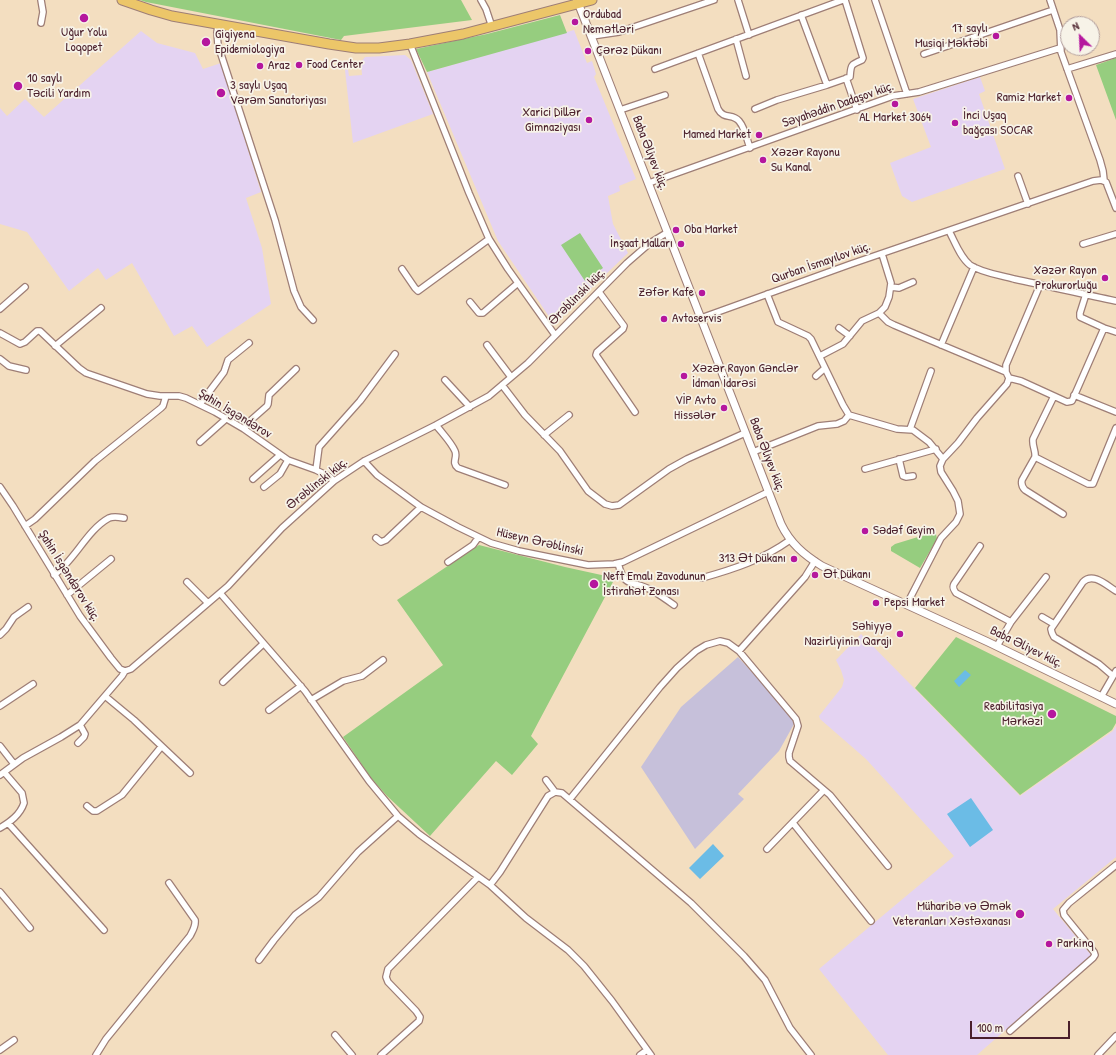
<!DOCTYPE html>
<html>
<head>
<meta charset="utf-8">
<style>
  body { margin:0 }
  #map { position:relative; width:1116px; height:1055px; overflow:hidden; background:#f3dec0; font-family:"Patrick Hand",sans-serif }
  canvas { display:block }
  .north { position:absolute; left:1060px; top:16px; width:40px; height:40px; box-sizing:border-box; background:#f7f3e8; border:1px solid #b29e9c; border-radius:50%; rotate:336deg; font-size:11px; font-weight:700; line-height:16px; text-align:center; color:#4a1f2b }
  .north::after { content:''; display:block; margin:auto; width:14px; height:18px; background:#b5179e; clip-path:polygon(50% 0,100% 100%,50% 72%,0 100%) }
  .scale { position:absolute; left:970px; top:1021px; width:100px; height:18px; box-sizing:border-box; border:2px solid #4a1f2b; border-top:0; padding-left:5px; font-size:12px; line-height:14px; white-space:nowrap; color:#4a1f2b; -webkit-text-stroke:3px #f7f3e8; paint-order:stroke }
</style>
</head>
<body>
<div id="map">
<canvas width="1116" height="1055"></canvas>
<div class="north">N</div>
<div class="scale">100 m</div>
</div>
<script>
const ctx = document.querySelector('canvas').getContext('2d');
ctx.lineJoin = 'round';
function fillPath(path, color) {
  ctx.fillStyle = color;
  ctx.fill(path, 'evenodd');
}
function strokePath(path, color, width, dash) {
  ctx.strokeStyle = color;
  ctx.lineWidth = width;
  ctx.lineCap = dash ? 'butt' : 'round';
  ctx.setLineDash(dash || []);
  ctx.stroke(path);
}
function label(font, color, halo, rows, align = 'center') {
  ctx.font = font + ' "Patrick Hand",sans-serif';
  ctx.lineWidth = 3.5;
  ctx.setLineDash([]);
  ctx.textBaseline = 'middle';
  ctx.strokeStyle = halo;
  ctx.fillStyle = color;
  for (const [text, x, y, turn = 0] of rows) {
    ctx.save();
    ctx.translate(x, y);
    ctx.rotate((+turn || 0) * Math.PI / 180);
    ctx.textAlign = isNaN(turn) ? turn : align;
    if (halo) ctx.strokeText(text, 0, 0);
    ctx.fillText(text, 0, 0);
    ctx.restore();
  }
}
fillPath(new Path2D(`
  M574,30L587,63L592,61L596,74L594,77L636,179L619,186L620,191L608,196L613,224L628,253L554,324L498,241L427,72Z
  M141,31L157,43L195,53L203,69L221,63L261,192L246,198L262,248L271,304L207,347L192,326L174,336L132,263L106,280L98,268L69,291L27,232L0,224V108L7,116L25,99L44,117Z
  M405,55L411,60L433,114L353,143L345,70L348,69L349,76L362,75L361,62L365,57Z
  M980,77L985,91L979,94L1005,169L912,202L902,196L890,163L931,147L913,99Z
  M861,634L1020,796L1113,731L1116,726V857L1053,909L1091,955L977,1055H888L819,969L954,856L866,759L820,719L819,716L842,687L844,680L841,670L836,660Z`), '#e4d3f2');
fillPath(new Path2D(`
  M738,657L791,715L794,724L779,751L738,794L744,799L695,849L641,767L681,707Z`), '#c6c0da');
fillPath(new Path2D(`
  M140,0H461L472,20L344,36L341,40L146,2Z
  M560,15L567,33L427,72L416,49L487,34Z
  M1116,58V120L1096,65Z
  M580,233L603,268L585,281L561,245Z
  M931,533L936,534L937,539L920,568L891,551V547L895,544Z
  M479,545L565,567L606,576L609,571L616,574L614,580L531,736L538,744L512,775L496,761L430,836L387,796L371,778L343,737L443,665L397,600Z
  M956,637L1116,716V723L1112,730L1020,795L915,688Z`), '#96cd7f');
fillPath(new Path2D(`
  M965,670L971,675L959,687L954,681Z
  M971,798L993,830L970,847L947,814Z
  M713,844L724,856L700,879L689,868Z`), '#6bbce6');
const minor = new Path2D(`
  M481,0L486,9L492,27
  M738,0L749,35
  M875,0L907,94
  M1050,0L1060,30L1061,52L1100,160L1103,171L1104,180
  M801,15L827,85
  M41,23L43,12L41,0
  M218,24L217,33L218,45L275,220L294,291L301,307L313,320
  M592,36L619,32L714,0
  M1061,38L1068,37
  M736,39L746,76
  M410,44L469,193L489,239L508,269L555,335
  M698,53L718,109C724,120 732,113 739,121C745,128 747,140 750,148
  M924,54L1053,10
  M655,69L843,0
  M1067,69L1116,54
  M846,78L857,110
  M755,109L777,100L827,85L850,77C851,65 850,65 862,60L863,58L845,0
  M620,110L665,95
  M1018,176L1028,204
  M649,183L893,96L919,92L1060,48
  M949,231C955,242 960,257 970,265C982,273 1000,275 1014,279C1048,286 1082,294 1116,301
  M1083,244L1116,234
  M402,269L415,288L418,291L489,239
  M891,287L899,288L913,282
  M599,292L624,326L623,329L597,352L596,355L635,412
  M767,294L778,322L808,336L811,339L843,405L849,415L897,429L913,430L929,442L943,459
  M1086,294L1080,313V317L1104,328L1116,332
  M470,302L479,313H483L518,283
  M0,309L25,287
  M879,313L888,322L894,325L1006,372
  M701,318L851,264L1093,181L1101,180L1106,182L1116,208
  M839,328L850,336
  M0,333L20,344L25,342L37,331H40L79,368L86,373L147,394L160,396H179L186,398L215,412L244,429L288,460L316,470L330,477L334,481
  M487,345L511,377
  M941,345L974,267
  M55,346L101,308
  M820,356L843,344L862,321L879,313L885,307L889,297L891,283L882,254
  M0,359L9,366L26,370
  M816,376L825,368
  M1009,378L1021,381L1067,402L1072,401L1104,328
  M445,380L470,407
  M502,385L525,415L560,451L588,491L605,504L612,506L619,505L669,469L687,459L745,433
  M1074,395L1116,412
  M1054,396L1033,439C1032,446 1036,451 1035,457L1088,484H1093L1116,428
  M200,404L224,372L228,360L249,343
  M436,425C442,433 451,442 455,451C458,458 451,462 458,468L505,485
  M244,429L250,421L267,406L268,404L269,395L296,369
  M910,429L931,371
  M544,435L569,415
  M200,442L227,418
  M753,452L818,426L837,424L844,421L849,415
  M1035,457L1022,480C1021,484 1022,487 1025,490L1063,514
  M899,459L903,476L906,477L913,476
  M364,461L377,475L421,507L458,527L491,543L519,551L588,565L614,564L623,562L768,492
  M865,469L936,449
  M316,470L319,447L360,401L395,354
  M253,479L280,455
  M0,487L13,506L80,616L111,658L120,669L125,671
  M264,487L280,474L288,460
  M25,526L35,519L95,461L161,408L163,406L166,396
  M376,538L381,542L386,540L421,507
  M980,546L954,584C952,588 954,590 956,593L1011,622
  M448,562L473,545L478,538
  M618,563C625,591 633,579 653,591C660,595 667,600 674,605
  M54,575C75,560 87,530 109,518C114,516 118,517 124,518
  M702,578C734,569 762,560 790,540
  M187,582L208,603
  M220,593L305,691L369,781L398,816L419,834L490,885L526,918L568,950L584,966L612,1001L651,1055
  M67,595L111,559
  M907,604L941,538L956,522L960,514L958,501L953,491L941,472L940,466L943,459L958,443L977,418L1007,384L1009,378L1006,372V365L1040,285
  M1042,617L1054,624
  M0,635L6,629L14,617L28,607
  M997,646L1011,622L1046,577
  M739,651L805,577L815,561
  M125,671L131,669L228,586L282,528L334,481L364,461L436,425L489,396L528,363L627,263L650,243L668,232
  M1113,676L1099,664L1054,637L1052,633L1051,629L1083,582C1093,572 1106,585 1116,591
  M223,682L263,644
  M105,696L134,720L190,773
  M1101,697L1116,671
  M311,700L343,681L362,676L383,660
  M0,706L33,684
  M269,710L301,686
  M78,743L84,737L85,734L80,725
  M0,746L14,764
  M0,775L23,758L61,737L80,725L122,676L125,671
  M546,780L555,792
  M570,799L660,687L677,668L696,651L706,645L720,641L728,643L739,651L796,719L798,726L789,753V757L790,761L830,795L888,866
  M87,806L93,811H97L122,795L161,747
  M8,823L104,930
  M793,823L871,921
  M0,828C10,822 20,815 24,803L22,793L4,772
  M767,849L824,790
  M490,885L500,872L548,796L555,792L562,793L691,903L744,956L765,980L790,1028L811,1055
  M0,892L30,928
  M259,960L274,940L295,915L319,897L358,852L398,816
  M1010,1031L1093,958L1095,955L1094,952L1068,920L1064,915L1063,910L1069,903L1116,865
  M335,1035L352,1055
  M0,1050L14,1040
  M96,1055L106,1039L190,936C193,930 196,926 195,920L169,883
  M381,1055L419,1021L420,1017L416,1011L388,982L386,977L388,969L478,877
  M640,1055L647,1050
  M1098,1055L1116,1036`);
const tertiary = new Path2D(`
  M577,0L781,524C790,543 804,555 822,566L988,642L1116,704`);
const primary = new Path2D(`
  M122,0L151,10L172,16L329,44L356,48H379L410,44L463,34L592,0`);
strokePath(minor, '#9e7e76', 8);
strokePath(tertiary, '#9e7e76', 9);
strokePath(primary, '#9e7e76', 11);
strokePath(minor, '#fff', 5.5);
strokePath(tertiary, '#fff', 7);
strokePath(primary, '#ecc669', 9);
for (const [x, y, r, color] of [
  [84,18,5,"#b5179e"],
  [575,22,4,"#b5179e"],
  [996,36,4,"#b5179e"],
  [206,42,5,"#b5179e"],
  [588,51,4,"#b5179e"],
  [299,65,4,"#b5179e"],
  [260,66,4,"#b5179e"],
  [18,86,5,"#b5179e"],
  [221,93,5,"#b5179e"],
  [1069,98,4,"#b5179e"],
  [895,104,4,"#b5179e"],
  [589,120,4,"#b5179e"],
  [955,123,4,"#b5179e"],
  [759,135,4,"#b5179e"],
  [763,160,4,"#b5179e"],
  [676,230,4,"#b5179e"],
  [681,244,4,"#b5179e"],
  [1105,278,4,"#b5179e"],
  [702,293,4,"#b5179e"],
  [664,319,4,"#b5179e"],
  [684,376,4,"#b5179e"],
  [724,408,4,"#b5179e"],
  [865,531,4,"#b5179e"],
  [794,559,4,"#b5179e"],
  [815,575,4,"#b5179e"],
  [594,584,5,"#b5179e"],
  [876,603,4,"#b5179e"],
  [900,634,4,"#b5179e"],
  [1052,714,5,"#b5179e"],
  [1020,914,5,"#b5179e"],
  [1049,944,4,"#b5179e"]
]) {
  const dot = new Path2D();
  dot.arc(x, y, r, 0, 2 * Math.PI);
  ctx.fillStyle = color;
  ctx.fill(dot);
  strokePath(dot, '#f7f3e8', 1.5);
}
label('13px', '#4a1f2b', '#f7f3e8', [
  ["Ordubad",583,15],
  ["Nemətləri",583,30],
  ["17 saylı",988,29,"right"],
  ["Musiqi Məktəbi",988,44,"right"],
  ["Uğur Yolu",84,33,"center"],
  ["Loqopet",84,48,"center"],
  ["Gigiyena",215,35],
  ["Epidemiologiya",215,50],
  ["Çərəz Dükanı",596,51],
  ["Food Center",307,65],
  ["Araz",268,66],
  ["10 saylı",27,79],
  ["Təcili Yardım",27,94],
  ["3 saylı Uşaq",230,86],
  ["Vərəm Sanatoriyası",230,101],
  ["Ramiz Market",1061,98,"right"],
  ["Xarici Dillər",581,113,"right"],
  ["Gimnaziyası",581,128,"right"],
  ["İnci Uşaq",963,116],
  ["bağçası SOCAR",963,131],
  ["AL Market 3064",895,118,"center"],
  ["Mamed Market",751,135,"right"],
  ["Xəzər Rayonu",771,153],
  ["Su Kanal",771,168],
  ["Oba Market",684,230],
  ["İnşaat Malları",673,244,"right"],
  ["Xəzər Rayon",1097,271,"right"],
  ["Prokurorluğu",1097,286,"right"],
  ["Zəfər Kafe",694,293,"right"],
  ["Avtoservis",672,319],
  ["Xəzər Rayon Gənclər",692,369],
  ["İdman İdarəsi",692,384],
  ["VİP Avto",716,401,"right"],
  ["Hissələr",716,416,"right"],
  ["Sədəf Geyim",873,531],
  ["313 Ət Dükanı",786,559,"right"],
  ["Ət Dükanı",823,575],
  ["Neft Emalı Zavodunun",603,577],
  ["İstirahət Zonası",603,592],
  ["Pepsi Market",884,603],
  ["Səhiyyə",892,627,"right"],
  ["Nazirliyinin Qarajı",892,642,"right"],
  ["Reabilitasiya",1043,707,"right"],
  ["Mərkəzi",1043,722,"right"],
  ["Müharibə və Əmək",1011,907,"right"],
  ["Veteranları Xəstəxanası",1011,922,"right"],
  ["Parkinq",1057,944]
], 'left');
label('13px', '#4a1f2b', '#f7f3e8', [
  ["Səyahəddin Dadaşov küç.",838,105,-19],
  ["Baba Əliyev küç.",650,153,69],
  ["Qurban İsmayılov küç.",821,263,-19],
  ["Ərəblinski küç.",577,297,-45],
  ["Şahin İsgəndərov",235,414,31],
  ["Baba Əliyev küç.",767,455,69],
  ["Ərəblinski küç.",317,484,-39],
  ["Hüseyn Ərəblinski",540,542,13],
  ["Şahin İsgəndərov küç.",69,576,58],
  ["Baba Əliyev küç.",1026,647,26]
]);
</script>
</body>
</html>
